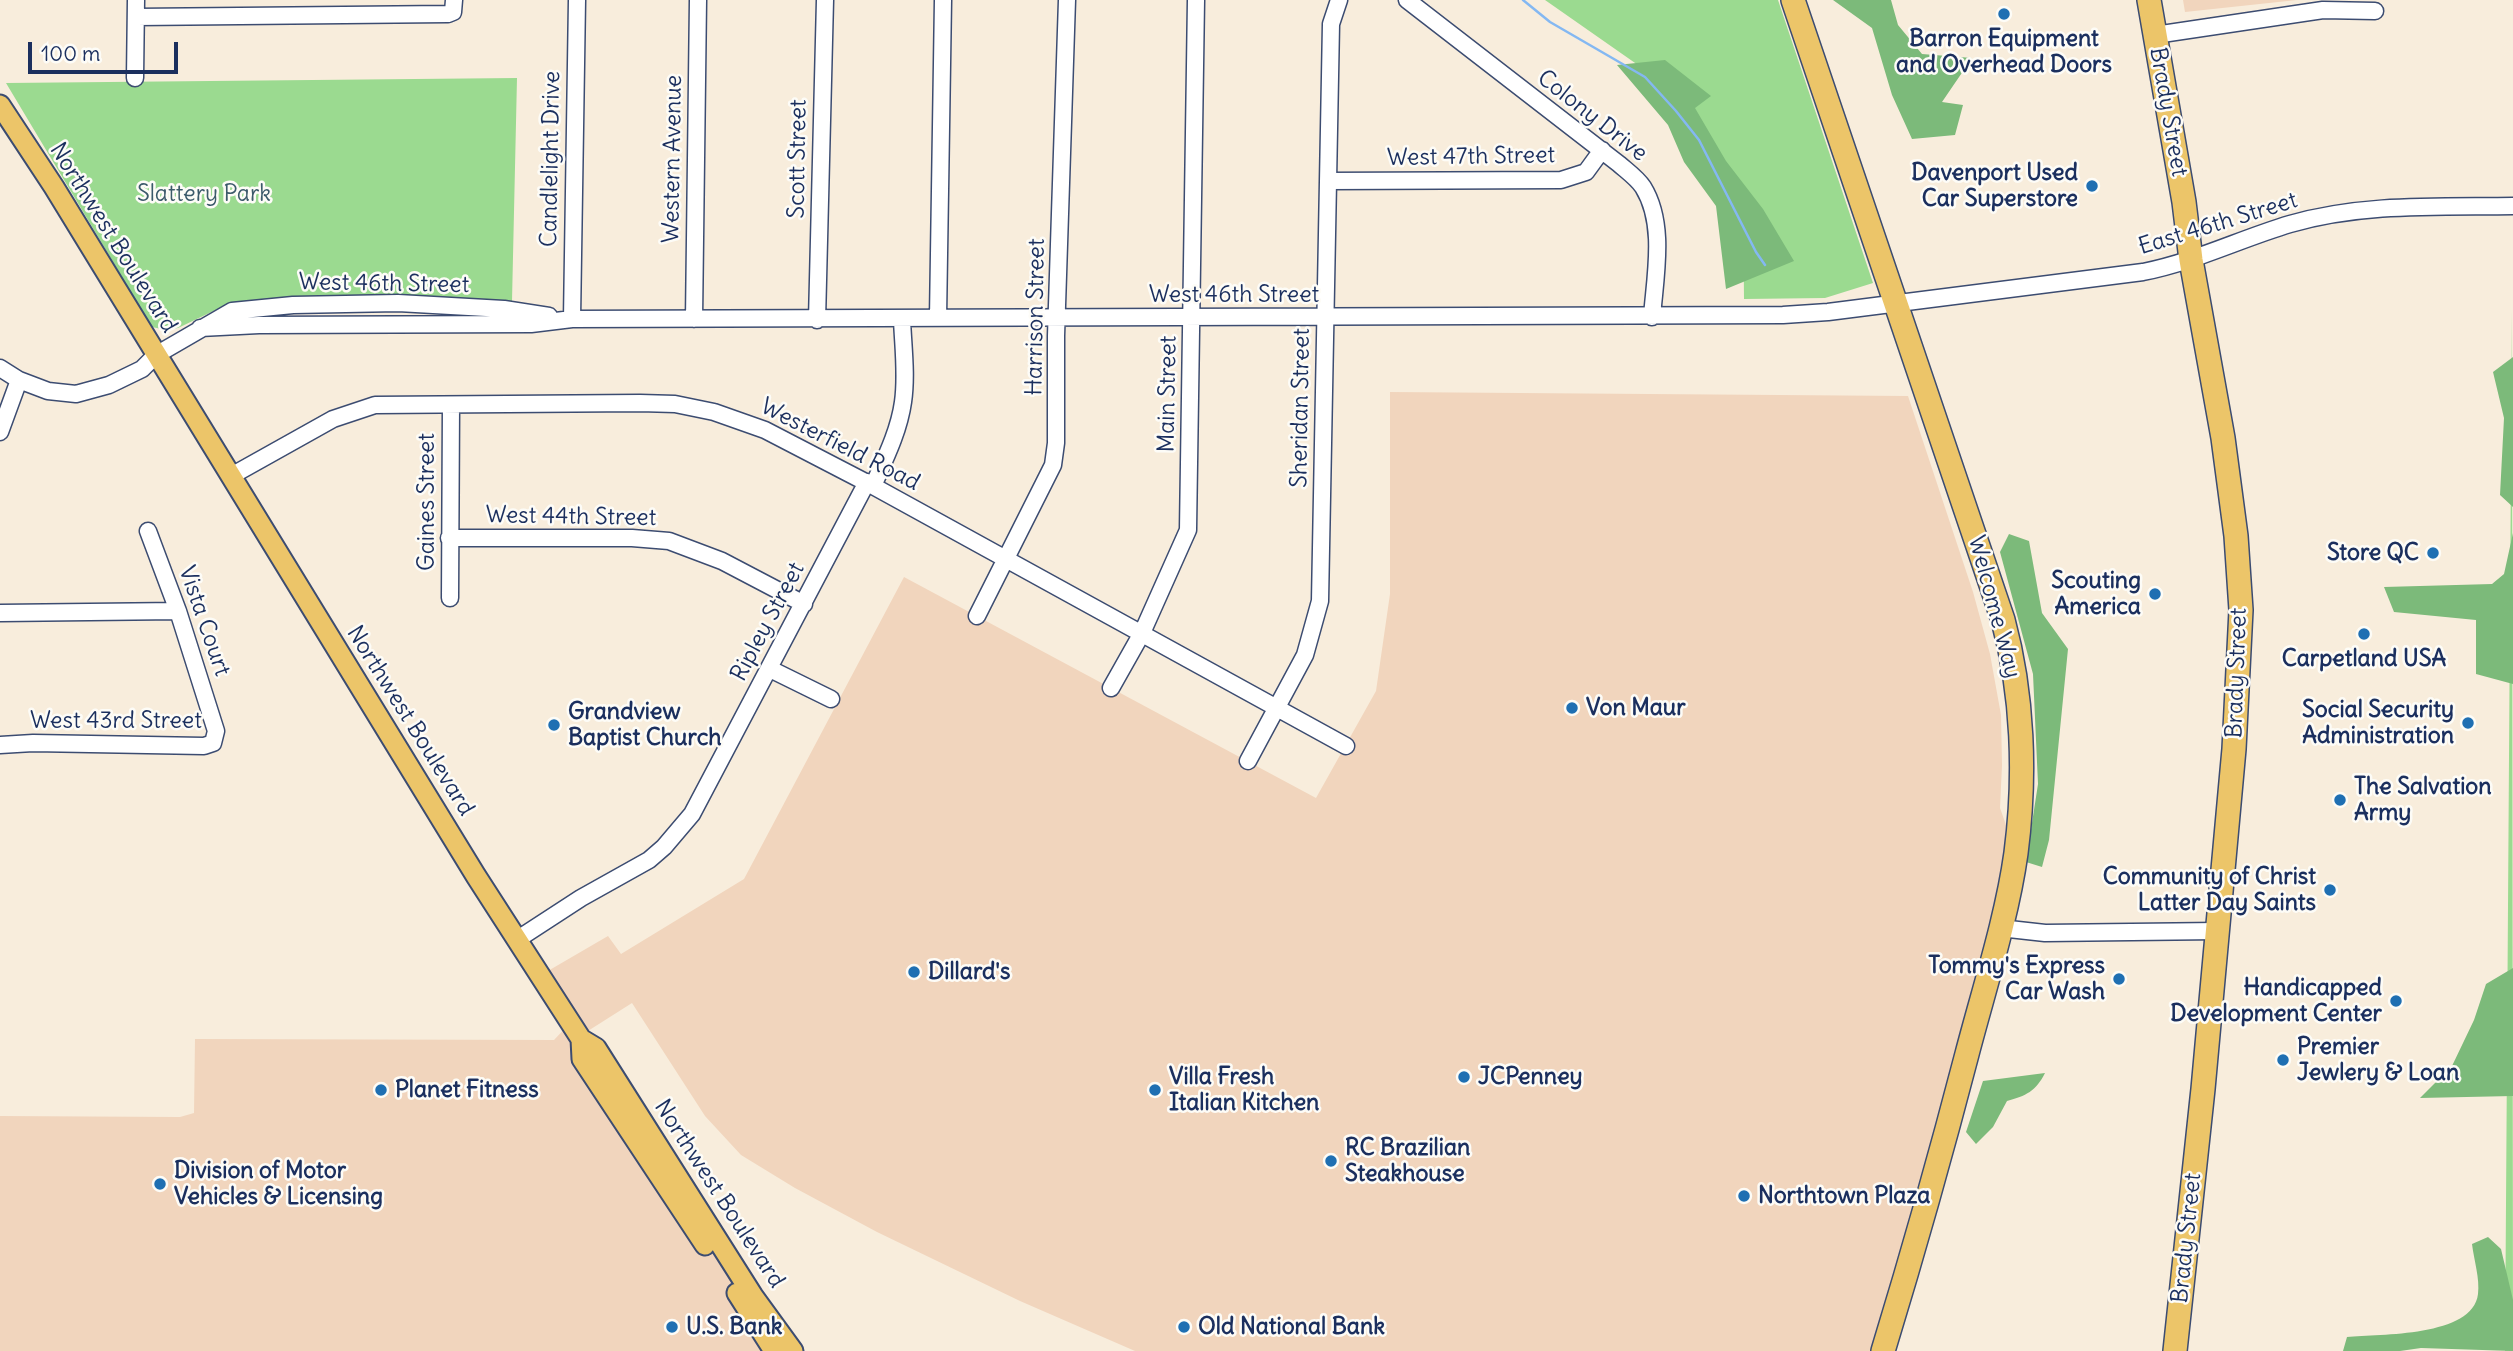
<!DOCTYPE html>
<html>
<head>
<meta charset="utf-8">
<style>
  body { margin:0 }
  #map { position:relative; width:2513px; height:1351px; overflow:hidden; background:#f8eddc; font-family:Delius,sans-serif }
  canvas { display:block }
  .scale { position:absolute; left:28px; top:42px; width:150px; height:32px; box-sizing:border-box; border:4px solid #1b2f5e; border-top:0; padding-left:9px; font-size:21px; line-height:24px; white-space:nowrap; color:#1b2f5e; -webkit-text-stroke:5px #fdfcf7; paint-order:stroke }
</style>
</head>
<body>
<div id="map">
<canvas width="2513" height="1351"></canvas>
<div class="scale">100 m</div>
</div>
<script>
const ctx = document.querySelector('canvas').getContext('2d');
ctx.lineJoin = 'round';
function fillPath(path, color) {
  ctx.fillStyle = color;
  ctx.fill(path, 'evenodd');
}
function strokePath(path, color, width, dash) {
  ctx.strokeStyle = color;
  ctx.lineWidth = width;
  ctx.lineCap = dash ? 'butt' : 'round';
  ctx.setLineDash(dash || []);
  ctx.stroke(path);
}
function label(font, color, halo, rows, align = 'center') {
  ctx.font = font + ' Delius,sans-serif';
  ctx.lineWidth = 5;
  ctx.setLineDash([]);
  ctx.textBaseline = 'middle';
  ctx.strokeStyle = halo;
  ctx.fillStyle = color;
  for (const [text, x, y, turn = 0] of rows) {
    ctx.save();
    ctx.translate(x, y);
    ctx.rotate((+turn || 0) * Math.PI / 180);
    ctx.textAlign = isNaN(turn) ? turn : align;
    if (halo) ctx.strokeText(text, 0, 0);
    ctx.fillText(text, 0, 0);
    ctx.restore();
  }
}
fillPath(new Path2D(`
  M2183,0H2297L2185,12Z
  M1390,392L1908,396L1973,592L1990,654L2001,715L2002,765L2000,808L2016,853L1883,1351H1135L1020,1301L877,1232L795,1188L741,1155L705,1116L632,1003L580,1036L674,1179L774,1351H0V1116L180,1117L194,1113L195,1039L554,1040L571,1022L541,975L608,936L621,954L744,879L904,577L1316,798L1376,691L1390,594Z`), '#f1d5bd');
fillPath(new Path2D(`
  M1545,0H1778L1873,283L1825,298L1744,299L1743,194L1678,93Z
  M517,78L512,301L339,298L228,304L178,328L166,330L152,327L6,83Z
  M2512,310L2513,1351H2505Z`), '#9bda90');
fillPath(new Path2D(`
  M1833,0H1891L1898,25L1922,54L1972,58L1942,102L1963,105L1955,135L1912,139L1892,95L1872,28Z
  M1665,60L1711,96L1695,108L1726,161L1763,209L1794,261L1726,289L1716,206L1684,162L1668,125L1617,65Z
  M2513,357V507L2500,495L2504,418L2493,372Z
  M2513,533V684L2476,674V620L2394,612L2384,587L2492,584L2504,574Z
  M2009,534L2029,541L2042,613L2068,649L2049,840L2042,867L2026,862L2038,784L2033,674L2000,552Z
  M2513,968V1096L2420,1098L2452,1066L2474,1020L2486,984Z
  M2045,1073C2036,1091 2026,1096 2007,1101L1993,1127L1976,1144L1966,1132L1983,1081Z
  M2488,1237L2501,1249L2513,1300V1351L2421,1348L2400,1351H2343L2347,1337C2380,1334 2473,1337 2478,1294C2480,1279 2474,1260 2472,1244Z`), '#7cba7a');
strokePath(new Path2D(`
  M1523,0L1550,22L1645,77L1676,111L1699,140L1756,252L1765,265`), '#84b8f2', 2.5);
const minor = new Path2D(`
  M1407,0L1619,164C1627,171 1637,178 1643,187C1666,224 1655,276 1652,317
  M136,17L448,14L453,12L454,0
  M2155,35L2323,10L2375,11
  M135,78L136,0
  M1328,181L1561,180L1586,172L1602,150
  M938,318L943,0
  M572,319L577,0
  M694,319L698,0
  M817,320L825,0
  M200,328L259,325L531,324L572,319L1783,315L1828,312L2143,272C2194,262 2240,239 2290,224C2363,203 2438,207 2513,206
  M0,368L19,380L48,391L76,394L109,385L142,369L156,355L232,311L293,305L398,303L504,309L549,316
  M0,432L19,380
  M231,476L333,419L375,405L640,403L675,404L714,412L765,430L873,486L1346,746
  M873,486C885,459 899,431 903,402C907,375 903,346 902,319
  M449,538H632L669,541L722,561L804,604
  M450,598L451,405
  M0,613L178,611
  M977,616L1053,465L1056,443V336L1067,0
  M770,669L831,699
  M1111,688L1142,633L1188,530L1196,0
  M0,745L33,743L204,746L213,743L216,731L178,611L148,531
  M1248,761L1305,655L1320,601L1331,24L1339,0
  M2000,928L2045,933L2218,931
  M518,939L581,898L649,860L664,847L692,814L867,482`);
const major = new Path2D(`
  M0,105L54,187L476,876L581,1039L596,1048L753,1296L793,1351
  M581,1039L582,1059L705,1245
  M737,1293L774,1351`);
const highway = new Path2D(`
  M1793,0L2003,620C2023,694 2026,776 2016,853C2007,918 1984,989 1967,1054C1941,1154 1913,1253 1883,1351
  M2149,0L2184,202L2191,260L2223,438L2236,536L2241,610L2234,749L2203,1089L2175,1351`);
strokePath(minor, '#3c4c71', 19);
strokePath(major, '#3c4c71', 23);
strokePath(highway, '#3c4c71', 26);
strokePath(minor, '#fff', 16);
strokePath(major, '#ecc569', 19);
strokePath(highway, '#ecc569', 23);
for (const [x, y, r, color] of [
  [2004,14,7,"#1f6fb2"],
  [2092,186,7,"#1f6fb2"],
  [2433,553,7,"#1f6fb2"],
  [2155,594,7,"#1f6fb2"],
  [2364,634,7,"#1f6fb2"],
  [1572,708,7,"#1f6fb2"],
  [2468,723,7,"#1f6fb2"],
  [554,725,7,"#1f6fb2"],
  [2340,800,7,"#1f6fb2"],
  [2330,890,7,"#1f6fb2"],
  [914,972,7,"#1f6fb2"],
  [2119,979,7,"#1f6fb2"],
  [2396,1001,7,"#1f6fb2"],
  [2283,1060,7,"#1f6fb2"],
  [1464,1077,7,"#1f6fb2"],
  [381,1090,7,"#1f6fb2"],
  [1155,1090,7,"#1f6fb2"],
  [1331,1161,7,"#1f6fb2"],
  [160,1184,7,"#1f6fb2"],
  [1744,1196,7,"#1f6fb2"],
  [672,1327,7,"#1f6fb2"],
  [1184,1327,7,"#1f6fb2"]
]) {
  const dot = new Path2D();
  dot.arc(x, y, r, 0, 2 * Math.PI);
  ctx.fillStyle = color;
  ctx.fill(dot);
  strokePath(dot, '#fdfcf7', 2.5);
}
label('bold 23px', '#1b2f5e', '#fdfcf7', [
  ["Barron Equipment",2004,39,"center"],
  ["and Overhead Doors",2004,65,"center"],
  ["Davenport Used",2078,173,"right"],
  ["Car Superstore",2078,199,"right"],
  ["Store QC",2419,553,"right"],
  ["Scouting",2141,581,"right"],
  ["America",2141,607,"right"],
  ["Carpetland USA",2364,659,"center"],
  ["Von Maur",1586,708],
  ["Social Security",2454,710,"right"],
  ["Administration",2454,736,"right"],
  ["Grandview",568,712],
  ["Baptist Church",568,738],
  ["The Salvation",2354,787],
  ["Army",2354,813],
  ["Community of Christ",2316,877,"right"],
  ["Latter Day Saints",2316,903,"right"],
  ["Tommy's Express",2105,966,"right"],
  ["Car Wash",2105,992,"right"],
  ["Dillard's",928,972],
  ["Handicapped",2382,988,"right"],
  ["Development Center",2382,1014,"right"],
  ["Premier",2297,1047],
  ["Jewlery & Loan",2297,1073],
  ["Villa Fresh",1169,1077],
  ["Italian Kitchen",1169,1103],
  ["JCPenney",1478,1077],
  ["Planet Fitness",395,1090],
  ["RC Brazilian",1345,1148],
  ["Steakhouse",1345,1174],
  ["Division of Motor",174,1171],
  ["Vehicles & Licensing",174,1197],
  ["Northtown Plaza",1758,1196],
  ["U.S. Bank",686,1327],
  ["Old National Bank",1198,1327]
], 'left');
label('23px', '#1b2f5e', '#fdfcf7', [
  ["Brady Street",2168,112,80],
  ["Colony Drive",1592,116,38],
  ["West 47th Street",1471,157,-1],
  ["Candlelight Drive",551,159,-89],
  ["Western Avenue",673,159,-89],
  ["Scott Street",798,159,-89],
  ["East 46th Street",2218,224,-17],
  ["Northwest Boulevard",113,238,58],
  ["West 46th Street",384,284,1],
  ["West 46th Street",1234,295],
  ["Harrison Street",1036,317,-89],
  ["Main Street",1168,394,-89],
  ["Sheridan Street",1301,408,-89],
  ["Westerfield Road",840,445,27],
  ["Gaines Street",427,502,-90],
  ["West 44th Street",571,517,1],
  ["Welcome Way",1994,607,75],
  ["Vista Court",204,621,71],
  ["Ripley Street",768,622,-62],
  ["Brady Street",2237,673,-88],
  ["West 43rd Street",116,721],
  ["Northwest Boulevard",410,721,58],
  ["Northwest Boulevard",719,1194,57],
  ["Brady Street",2187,1238,-84]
]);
label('23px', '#3b5a6a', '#fdfcf7', [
  ["Slattery Park",204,194]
]);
</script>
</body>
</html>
